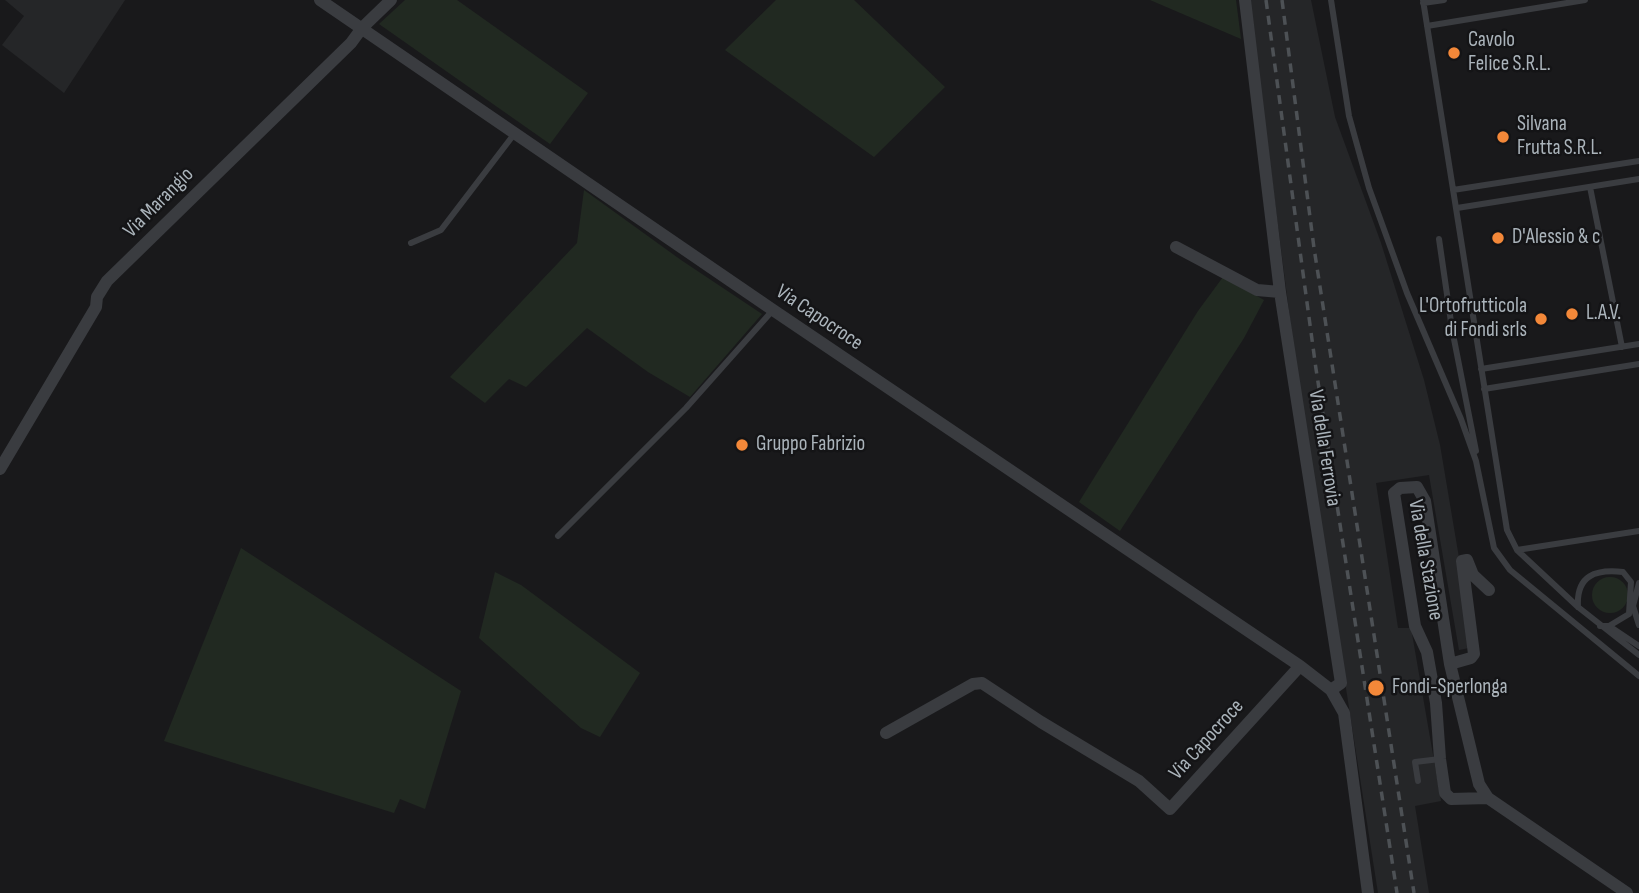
<!DOCTYPE html>
<html>
<head>
<meta charset="utf-8">
<style>
  body { margin:0 }
  canvas { display:block; background:#19191b }
</style>
</head>
<body>
<canvas width="1639" height="893"></canvas>
<script>
const ctx = document.querySelector('canvas').getContext('2d');
ctx.lineJoin = 'round';
function fillPath(path, color) {
  ctx.fillStyle = color;
  ctx.fill(path, 'evenodd');
}
function strokePath(path, color, width, dash) {
  ctx.strokeStyle = color;
  ctx.lineWidth = width;
  ctx.lineCap = dash ? 'butt' : 'round';
  ctx.setLineDash(dash || []);
  ctx.stroke(path);
}
function label(font, color, halo, rows, align = 'center') {
  ctx.font = font + ' "Sofia Sans Condensed",sans-serif';
  ctx.lineWidth = 5;
  ctx.setLineDash([]);
  ctx.textBaseline = 'middle';
  ctx.strokeStyle = halo;
  ctx.fillStyle = color;
  for (const [text, x, y, turn = 0] of rows) {
    ctx.save();
    ctx.translate(x, y);
    ctx.rotate((+turn || 0) * Math.PI / 180);
    ctx.textAlign = isNaN(turn) ? turn : align;
    if (halo) ctx.strokeText(text, 0, 0);
    ctx.fillText(text, 0, 0);
    ctx.restore();
  }
}
fillPath(new Path2D(`
  M5,0H125L64,93L2,45L24,16Z
  M1249,0H1311L1335,117L1381,243L1424,380L1440,445L1474,647L1459,650L1429,475L1376,483L1398,628H1411L1441,801L1415,806L1429,893H1378L1298,381Z`), '#252628');
fillPath(new Path2D(`
  M405,0H457L588,93L550,144L379,24Z
  M776,0H854L945,87L874,157L725,50Z
  M1150,0H1236L1241,39Z
  M584,190L681,260L762,314L690,397L648,372L587,328L526,387L509,379L485,403L450,377L577,243Z
  M1223,277L1264,300L1244,338L1120,531L1079,502L1198,311Z
  M241,548L461,691L425,809L400,799L394,813L164,741Z
  M495,572L521,585L640,673L600,737L581,728L479,638Z
  M1592 595a18 18 0 1 1 36 0a18 18 0 1 1-36 0Z`), '#212921');
strokePath(new Path2D(`
  M1331,0L1349,116L1369,188L1407,293L1461,419L1476,461L1494,548L1510,570L1639,676
  M1423,0L1507,530L1517,550L1578,607L1639,655
  M1423,3L1444,0
  M1427,26L1585,0
  M1590,187L1622,347
  M1453,190L1639,161
  M1457,208L1639,179
  M1439,239L1452,329L1476,451
  M411,243L441,230L515,133
  M1481,369L1639,344
  M1484,389L1639,364
  M558,536L686,408L773,310
  M1517,550L1639,531
  M1639,583L1633,606L1639,625
  M1578,607C1576,575 1596,569 1623,572L1631,582L1629,614L1609,626H1600
  M1609,626L1639,646
  M1418,781L1415,762L1440,759`), '#3a3c40', 6);
strokePath(new Path2D(`
  M320,0L773,310L1300,666L1331,690
  M1245,0L1280,292L1341,683L1331,690L1344,713L1368,893
  M1176,247L1257,290L1280,292
  M0,469L96,307L97,297L107,281L351,43L362,28L391,0
  M1450,664L1471,658L1474,654L1462,561L1467,560L1473,575L1489,590
  M886,733L973,684L982,683L1041,722L1139,781L1170,809L1300,666
  M1488,798L1451,799L1445,793L1440,759L1436,703L1427,652L1415,626L1394,493L1400,488L1417,487L1425,501L1450,664L1479,784L1488,798L1627,893`), '#3a3c40', 12);
strokePath(new Path2D(`
  M1266,0L1316,369L1397,893
  M1282,0L1314,248L1414,893`), '#4d5155', 3.5, [9, 7]);
for (const [x, y, r, color] of [
  [1454,53,7,"#f38839"],
  [1503,137,7,"#f38839"],
  [1498,238,7,"#f38839"],
  [1572,314,7,"#f38839"],
  [1541,319,7,"#f38839"],
  [742,445,7,"#f38839"],
  [1376,688,9,"#f38839"]
]) {
  const dot = new Path2D();
  dot.arc(x, y, r, 0, 2 * Math.PI);
  ctx.fillStyle = color;
  ctx.fill(dot);
  strokePath(dot, '#141416', 2.5);
}
label('21px', '#abb4bb', '#141416', [
  ["Cavolo",1468,41],
  ["Felice S.R.L.",1468,65],
  ["Silvana",1517,125],
  ["Frutta S.R.L.",1517,149],
  ["D'Alessio & c",1512,238],
  ["L'Ortofrutticola",1527,307,"right"],
  ["di Fondi srls",1527,331,"right"],
  ["L.A.V.",1586,314],
  ["Gruppo Fabrizio",756,445],
  ["Fondi-Sperlonga",1392,688]
], 'left');
label('21px', '#abb4bb', '#141416', [
  ["Via Marangio",159,203,-45],
  ["Via Capocroce",819,318,34],
  ["Via della Ferrovia",1324,448,81],
  ["Via della Stazione",1425,560,80],
  ["Via Capocroce",1207,740,-48]
]);
</script>
</body>
</html>
